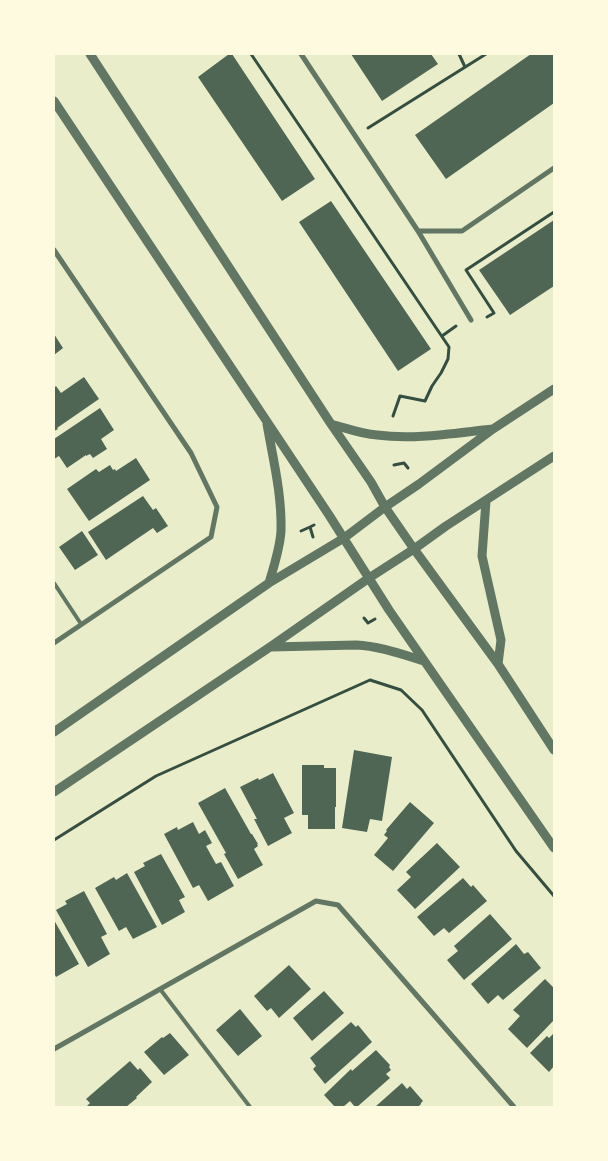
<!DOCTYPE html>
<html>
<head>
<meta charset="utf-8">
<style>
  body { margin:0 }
  #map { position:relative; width:608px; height:1161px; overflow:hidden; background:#e9edc9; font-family:"DejaVu Sans",sans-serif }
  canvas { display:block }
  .frame { position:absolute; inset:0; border:55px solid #fefae0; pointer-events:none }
</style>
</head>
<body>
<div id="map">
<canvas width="608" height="1161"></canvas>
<div class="frame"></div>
</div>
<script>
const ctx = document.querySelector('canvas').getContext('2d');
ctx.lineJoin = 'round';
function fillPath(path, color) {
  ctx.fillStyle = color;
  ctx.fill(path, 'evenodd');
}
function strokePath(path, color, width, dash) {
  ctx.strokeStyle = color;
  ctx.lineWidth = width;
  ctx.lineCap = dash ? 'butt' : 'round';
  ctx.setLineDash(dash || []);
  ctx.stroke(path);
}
fillPath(new Path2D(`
  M229,54H232L315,179L282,201L198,77Z
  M351,54H431L438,64L382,101Z
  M531,54H554V103L446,179L415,135Z
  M331,201L431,349L398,371L299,222Z
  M554,220V286L510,315L479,270Z
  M54,334L63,348L54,355Z
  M84,377L99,399L57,428L58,429L54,431V388L56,386L61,393Z
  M100,408L114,430L101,439L107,449L93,458L90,454L86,456V455L67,468L59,456L54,459V439Z
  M136,458L150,480L89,521L67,489L96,469L99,472L110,465L113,470L115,469L116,471Z
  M143,496L153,510L156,508L168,526L157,533L153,528L106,560L88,532Z
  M82,531L98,555L75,570L59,547Z
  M354,750L392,757L382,821L370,819L367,832L342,828Z
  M302,765H324V768H336V807H335V829H308V815H302Z
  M273,773L294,813L284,818L292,833L268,846L254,819H257L240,787L258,778L259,780Z
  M225,788L251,834H252L258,844H257L258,846L254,849L263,865L238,879L224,854L226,853L198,803Z
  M410,802L434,823L393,871L374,855L388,838L384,835L387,831L386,830Z
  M193,822L199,834L205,830L212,843L206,846L216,864L221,862L234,886L208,901L199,885L193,888L164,834L177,827L178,830Z
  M437,843L460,867L415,909L397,890L411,877L406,872Z
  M161,854L185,897L179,900L185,912L162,925L134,872L145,866L143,863Z
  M127,873L157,927L133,939L126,927L119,931L95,888L114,877L116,880Z
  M463,878L471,887L473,885L487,901L449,933L444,928L434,936L417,917Z
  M84,891L107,934L101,937L110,954L88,967L56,910L67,904L65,901Z
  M490,914L512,939L464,980L447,960L458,951L454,946Z
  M54,920L79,964L56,977L54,973Z
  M516,944L524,954L528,952L541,968L503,1000L498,995L488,1004L471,984Z
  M289,965L311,989L279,1018L271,1008L267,1011L254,996Z
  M545,979L554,988V1020L527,1048L508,1029L520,1016L513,1010Z
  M324,991L344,1013L312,1041L293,1018Z
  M240,1009L262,1036L238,1056L216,1030Z
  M351,1022L356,1027L358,1025L372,1042L325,1084L313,1069L316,1066L310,1058Z
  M170,1033L189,1055L164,1075L144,1052L162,1037L163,1038Z
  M554,1033V1066L549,1072L530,1053L547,1036L549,1038Z
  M376,1050L390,1065L389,1067L391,1070L386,1074L390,1078L357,1107H355L350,1101L343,1107H335L324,1095L351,1069L352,1071Z
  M130,1061L138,1070L140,1068L152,1082L136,1097L137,1098L126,1107H86L90,1103L86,1099Z
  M402,1083L407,1089L410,1086L423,1101L421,1103V1104L418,1107H375Z`), '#4f6655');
strokePath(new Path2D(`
  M251,54L449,347L448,359L441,373L432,386L425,401L400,396L393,416
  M459,54L465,67
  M368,128L486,54
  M487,317L494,313L466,270L554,212
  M442,336L456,326
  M394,465L404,463L408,468
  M301,531L310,527
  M313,537L310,527L314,525
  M364,618L368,623L375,619
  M54,840L156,776L370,680L401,690L422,710L516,851L554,896`), '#344e41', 3);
strokePath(new Path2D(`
  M54,583L81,624
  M160,989L250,1107`), '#617663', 4);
strokePath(new Path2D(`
  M301,54L418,231H462L554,168
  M418,231L471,320
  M54,250L191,453L217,507L211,537L54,643
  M54,1049L316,901L338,905L514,1107`), '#617663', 5);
strokePath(new Path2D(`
  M90,54L331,424L371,482L385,507L414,549L498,664L554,750
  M54,101L329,515L389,610L554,848
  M267,424C273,459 282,494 281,531C280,548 274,566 269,583
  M331,424C346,428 361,434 377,435C415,440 454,433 493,429
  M486,501L482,556L501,640L498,664
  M271,647L356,645C379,646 401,654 424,661
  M54,732L269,583L344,538L385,507L419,484L493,429L554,389
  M54,792L270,647L369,578L414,549L446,526L554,456`), '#617663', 9);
</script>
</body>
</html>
